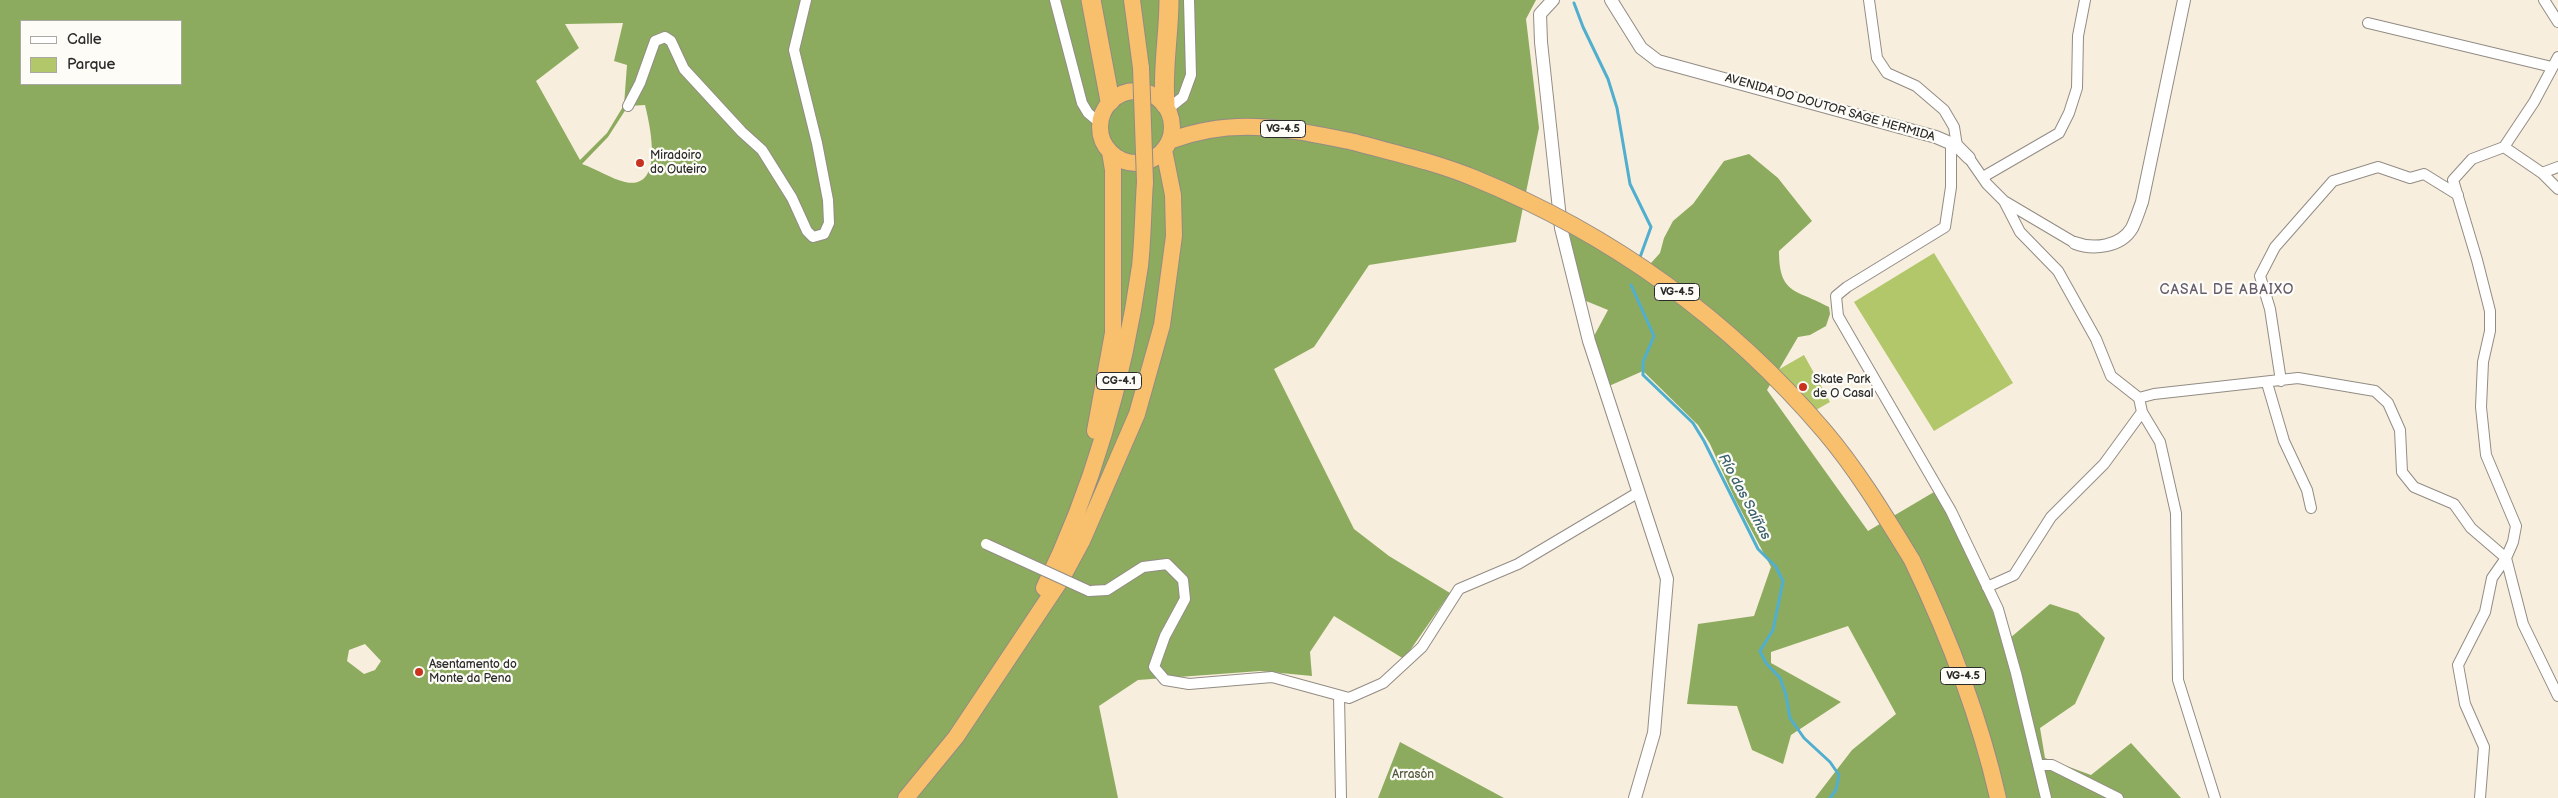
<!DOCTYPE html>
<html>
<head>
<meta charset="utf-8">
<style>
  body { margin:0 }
  #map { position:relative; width:2558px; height:798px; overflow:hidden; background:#f8eede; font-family:"Balsamiq Sans",sans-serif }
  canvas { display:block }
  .legend { position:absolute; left:20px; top:20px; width:162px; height:65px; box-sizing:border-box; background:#fdfcf7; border:1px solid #a9a8a5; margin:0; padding:6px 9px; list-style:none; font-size:15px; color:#2b2b2b }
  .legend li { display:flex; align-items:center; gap:10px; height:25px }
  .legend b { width:25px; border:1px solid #a9a8a5 }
</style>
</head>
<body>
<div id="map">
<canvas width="2558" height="798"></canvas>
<ul class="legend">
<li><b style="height:6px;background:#fff"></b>Calle</li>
<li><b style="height:14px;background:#b2c66a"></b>Parque</li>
</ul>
</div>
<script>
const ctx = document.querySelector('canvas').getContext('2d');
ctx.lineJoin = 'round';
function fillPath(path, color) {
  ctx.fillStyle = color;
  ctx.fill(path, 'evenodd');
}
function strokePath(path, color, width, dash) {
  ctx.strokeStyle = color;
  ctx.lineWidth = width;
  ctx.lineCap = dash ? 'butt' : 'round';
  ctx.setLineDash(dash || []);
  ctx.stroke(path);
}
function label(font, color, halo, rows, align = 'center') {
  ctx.font = font + ' "Balsamiq Sans",sans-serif';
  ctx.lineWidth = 4.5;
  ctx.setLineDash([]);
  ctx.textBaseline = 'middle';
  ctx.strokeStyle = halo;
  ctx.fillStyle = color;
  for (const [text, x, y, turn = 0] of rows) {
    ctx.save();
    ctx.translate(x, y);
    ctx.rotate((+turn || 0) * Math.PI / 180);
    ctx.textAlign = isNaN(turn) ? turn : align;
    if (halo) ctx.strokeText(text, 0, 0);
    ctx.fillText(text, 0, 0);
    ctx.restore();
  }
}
fillPath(new Path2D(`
  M1934,253L2013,383L1934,431L1854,302Z
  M1804,355L1830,402L1802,418L1776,371Z`), '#b2c66a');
fillPath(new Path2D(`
  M0,0H1536L1526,19L1539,128L1516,242L1369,265L1314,347L1274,369L1354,529L1389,556L1450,593L1404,659L1334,616L1310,652L1312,676L1260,671L1138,680L1099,706L1118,798H0ZM21,21H181V84H21ZM623,23L614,61L627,65L624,105L607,133L580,160L536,81L579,48L565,24ZM645,105C650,125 665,191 625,182C612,179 596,169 582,164L608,137L628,106ZM365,644L381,661L375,670L364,674L347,661L349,650Z
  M1749,154L1778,178L1812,221L1779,251C1779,295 1796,289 1829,307L1830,314L1826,326L1810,335L1798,337L1767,390L1868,531L1934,492C1964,538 1988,591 2003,644L2050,604L2078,613L2105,638L2075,704L2040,728L2045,758L2091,775L2131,743L2181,798H1815L1852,750L1896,714L1848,626L1771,652V663L1841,702L1791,735L1783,764L1752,750L1737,706L1687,704L1698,624L1754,616L1771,567L1735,499L1710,444L1698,425L1643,371L1609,386L1594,336L1608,310L1586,301L1576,267L1568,226L1643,272L1660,253L1664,238L1673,221L1693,204L1724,161Z
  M1400,742L1504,798H1378Z`), '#8dab5e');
strokePath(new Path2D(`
  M1574,3L1583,27L1608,79L1617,108L1630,184L1651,227L1639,260
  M1631,285L1654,336L1643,362V375L1693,423L1704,441L1758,549L1776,567L1783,581L1773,630L1760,651L1766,663L1780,678L1786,695L1790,718L1804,738L1830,762L1839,775L1836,790L1830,798`), '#50afcf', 3);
const minor = new Path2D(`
  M1055,0L1082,103L1088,113L1100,123
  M1869,0L1877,58L1887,73L1916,86L1944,110L1954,127L1957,146
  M2544,0L2558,22
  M2368,23L2552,67
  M2558,57L2534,102L2504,147L2542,173L2558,189
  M628,106L640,83L655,41L665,37L671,41L684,69L742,132L762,150L792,198L807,231L813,237L824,234L829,223L828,200L817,143L794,50L806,0
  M1168,109L1183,97L1191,75L1189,0
  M1951,144V187L1945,227L1847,287L1836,296L1838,316L1951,511L1998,609L2016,673L2046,798
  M2504,147L2472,159L2453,180L2477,260L2490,311V331L2483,362L2481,407L2486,455L2516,526L2513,542L2506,558L2523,624L2558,696
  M1969,158L1987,184L2004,201L2075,243
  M2542,173L2558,167
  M1983,177L2059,133L2069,113L2077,88L2078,36L2085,0
  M2004,201L2020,232L2058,271L2096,339L2111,376L2139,398L2142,412L2160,442L2176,513L2178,680L2215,798
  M2281,381L2270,309L2260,276L2275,247L2333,181L2378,167L2410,178L2424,174L2458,195
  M2267,383L2284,441L2307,490L2311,508
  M2139,398L2154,394L2298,378L2375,391L2388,403L2400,430L2402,472L2414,487L2454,504L2471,528L2506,558L2492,578L2485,612L2458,665L2465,704L2484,747L2480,798
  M1987,587L2014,575L2051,517L2104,464L2142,412
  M1089,591L1107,590L1143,567L1167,564L1183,580L1185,599L1165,636L1154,667L1165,680L1189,684L1272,677L1349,698L1383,683L1422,647L1459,589L1518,564L1639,492
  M1339,696L1341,798
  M2038,765H2052L2118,798`);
const tertiary = new Path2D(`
  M1553,0L1540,14L1541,42L1561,228L1589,341L1667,579L1654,733L1635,798
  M1611,0L1641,48L1658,61L1936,137L1957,146L1969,158
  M2075,243C2093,250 2121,247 2132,228C2136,220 2139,210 2142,202L2184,0`);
const trunk = new Path2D(`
  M1132,0L1141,68
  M1100 127a36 36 0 1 1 72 0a36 36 0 1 1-72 0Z
  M1169,141C1235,116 1288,129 1354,142
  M1095,431L1113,333V170L1110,152
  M1912,560C1949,637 1979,714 1998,798
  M1044,588C1094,486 1124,379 1140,266C1143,239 1143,210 1145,182
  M906,798L956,737L1062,578L1082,541L1137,414L1162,325L1174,236L1173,195L1164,150`);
const motorway = new Path2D(`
  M1091,0L1110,101
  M1165,104C1162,69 1169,35 1169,0`);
strokePath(minor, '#928c84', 12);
strokePath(tertiary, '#928c84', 14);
strokePath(trunk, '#928c84', 18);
strokePath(motorway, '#928c84', 21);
strokePath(minor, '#fff', 10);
strokePath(tertiary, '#fff', 12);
strokePath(trunk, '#f8bf6c', 16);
strokePath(motorway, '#f8bf6c', 19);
const minorBridge = new Path2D(`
  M986,544L1089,591`);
const trunkBridge = new Path2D(`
  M1141,68L1145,182
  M1354,142C1394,153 1435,162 1474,178C1611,234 1729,319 1825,432C1858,471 1885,516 1912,560`);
strokePath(minorBridge, '#928c84', 12, []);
strokePath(trunkBridge, '#928c84', 18, []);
strokePath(minorBridge, '#fff', 10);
strokePath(trunkBridge, '#f8bf6c', 16);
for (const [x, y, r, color] of [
  [640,163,5,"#c8321e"],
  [1803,387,5,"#c8321e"],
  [419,672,5,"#c8321e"]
]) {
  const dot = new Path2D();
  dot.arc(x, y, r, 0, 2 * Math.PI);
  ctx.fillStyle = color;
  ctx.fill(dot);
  strokePath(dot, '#fdfcf7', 2);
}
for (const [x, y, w] of [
  [1283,129,45],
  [1677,292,45],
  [1119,381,45],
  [1963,676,45]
]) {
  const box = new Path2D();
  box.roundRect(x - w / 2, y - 8.5, w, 17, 4);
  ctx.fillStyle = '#fdfcf7';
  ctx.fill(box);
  strokePath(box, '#2b2b2b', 1);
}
label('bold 11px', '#2b2b2b', null, [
  ["VG-4.5",1283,129],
  ["VG-4.5",1677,292],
  ["CG-4.1",1119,381],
  ["VG-4.5",1963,676]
]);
label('12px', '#2b2b2b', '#fdfcf7', [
  ["AVENIDA DO DOUTOR SAGE HERMIDA",1830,108,16]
]);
label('12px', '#2b2b2b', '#fdfcf7', [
  ["Miradoiro",650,156],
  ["do Outeiro",650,170],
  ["Skate Park",1813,380],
  ["de O Casal",1813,394],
  ["Asentamento do",429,665],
  ["Monte da Pena",429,679]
], 'left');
label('12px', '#545a3e', '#fdfcf7', [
  ["Arrasón",1413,775]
]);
ctx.letterSpacing = '1px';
label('14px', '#645c6c', '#fdfcf7', [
  ["CASAL DE ABAIXO",2227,290]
]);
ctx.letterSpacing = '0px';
label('italic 14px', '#3a606d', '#fdfcf7', [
  ["Río das Saíñas",1744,497,62]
]);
</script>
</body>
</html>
